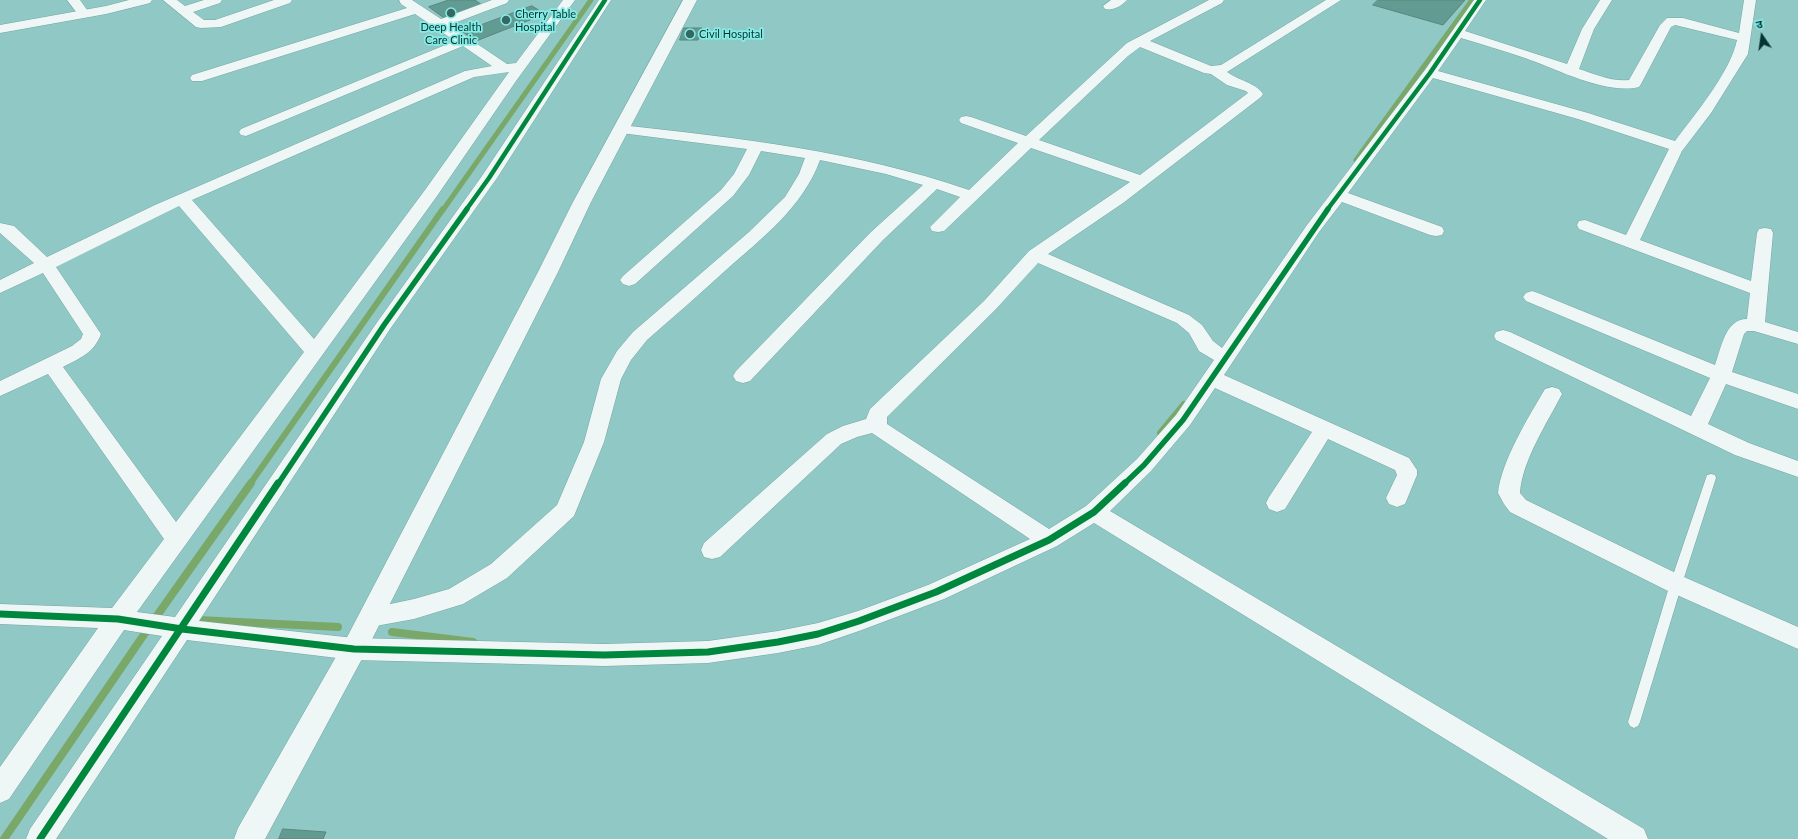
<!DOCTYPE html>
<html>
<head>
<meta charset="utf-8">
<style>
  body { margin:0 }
  #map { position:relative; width:1798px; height:839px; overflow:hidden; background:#8fc8c4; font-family:Lato,"Noto Sans Devanagari",sans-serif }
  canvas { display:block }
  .north { position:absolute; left:1742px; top:16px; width:40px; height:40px; -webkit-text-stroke:3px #85ece6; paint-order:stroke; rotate:347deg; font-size:11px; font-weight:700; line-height:16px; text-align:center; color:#043432 }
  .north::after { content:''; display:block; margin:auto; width:14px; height:18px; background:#043432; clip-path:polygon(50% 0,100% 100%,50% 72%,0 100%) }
</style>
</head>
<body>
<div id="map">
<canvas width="1798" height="839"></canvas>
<div class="north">उ</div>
</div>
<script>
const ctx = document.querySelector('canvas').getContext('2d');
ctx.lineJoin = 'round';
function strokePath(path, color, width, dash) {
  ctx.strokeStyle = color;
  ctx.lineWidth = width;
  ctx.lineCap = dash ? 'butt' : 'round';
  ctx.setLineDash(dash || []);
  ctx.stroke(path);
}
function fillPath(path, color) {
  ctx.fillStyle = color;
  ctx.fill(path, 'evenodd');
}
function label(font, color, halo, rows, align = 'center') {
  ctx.font = font + ' Lato,sans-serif';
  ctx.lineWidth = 3.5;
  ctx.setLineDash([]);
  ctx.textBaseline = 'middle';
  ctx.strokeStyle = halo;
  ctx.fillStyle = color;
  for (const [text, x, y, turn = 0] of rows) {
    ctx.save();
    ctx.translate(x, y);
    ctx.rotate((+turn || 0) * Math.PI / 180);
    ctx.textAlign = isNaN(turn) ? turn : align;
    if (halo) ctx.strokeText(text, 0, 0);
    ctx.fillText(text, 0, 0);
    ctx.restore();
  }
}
strokePath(new Path2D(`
  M1356,160L1472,0
  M443,210L591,0`), '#79a869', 5);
strokePath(new Path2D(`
  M1160,433L1184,404
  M250,484L443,209`), '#79a869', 6);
strokePath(new Path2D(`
  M198,620L338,627
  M392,632L473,642
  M4,839L156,617L251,483`), '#79a869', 8);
const building = new Path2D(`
  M449,0H475L482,5L444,18L429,7Z
  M1378,0H1465L1443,25L1373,5Z
  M532,6L545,14L476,41L463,32Z
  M684,28H702L698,40H680Z
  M283,829L326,832L323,839H279Z`);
fillPath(building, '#619b92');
strokePath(building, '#5c847f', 1);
const service = new Path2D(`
  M1711,474L1715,475L1716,478L1682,584L1640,722L1638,726L1634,728L1630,726L1628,722L1670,584L1706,478L1707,475Z`);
const minor = new Path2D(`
  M67,0H80L90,14L88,17H80Z
  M163,0H177L185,6L204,0H222L220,3L193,12L204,20H215L274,0H292L290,3L221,27L201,28L196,27Z
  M399,0H412L441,19L492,0H509L507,3L449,25L507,64L516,63L563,0H575L516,81L437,196L137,612L175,617L378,321L482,176L599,0H611L497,178L390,329L199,621L354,638L604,644L708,641L778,631L818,623L858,611L928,585L1030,539L872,433L857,437L841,444L720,557L712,559L704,557L701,550L704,543L827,434L843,426L866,419L870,409L984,301L1029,251L1130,182L1031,148L944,231L938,232L932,231L930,227L960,197L937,189L883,240L750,381L743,383L736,381L733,376L736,371L871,232L923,185L886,174L820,160C803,207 762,238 726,270C700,294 673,317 647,340L631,360L621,379L604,442L574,516L507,578L463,604L414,619L370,627L362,624L358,617L362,610L414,599L449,589L491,564L557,505L584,442L601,379L617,351L633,332L749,232L785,197L799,174L805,158L761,151L749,175L733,196L635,284L629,286L623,284L620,280L623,276L721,190L734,174L747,149L621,133L616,132L614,129L616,126L621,125C739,138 856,151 969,190L1018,143L961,123L959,120L961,117L966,116L971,117L1026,136L1127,43L1209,0H1224L1222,3L1150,41L1211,66L1221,65L1326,0H1341L1227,72C1239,81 1255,82 1263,94L1261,97L1123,203L1048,254L1189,315L1202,325L1213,341L1222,348L1307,225L1425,70L1474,0H1486L1465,31L1567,64L1582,29L1600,0H1612L1594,29L1579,69C1595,74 1612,82 1629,80L1660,25L1667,18H1683L1739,33L1744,0H1756L1748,54L1711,113L1682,151L1640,240L1751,281L1757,233L1759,229L1765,228L1771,229L1773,233L1765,322L1798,332V344L1754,331H1747L1744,334L1732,372L1798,394V409L1726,384L1708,424L1749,443L1798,461V477L1735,455L1496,340L1494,336L1496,332L1503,330L1510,332L1691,416L1710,378L1526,301L1523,297L1526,293L1532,291L1538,293L1715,365C1721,349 1725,319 1747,319L1750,293L1579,229L1577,225L1579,221L1585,220L1626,235L1669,149L1578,119L1433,78L1348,193L1442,227L1444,231L1442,235L1436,236L1430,235L1342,202L1319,232L1224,375L1409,458L1417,470V475L1405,504L1397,507L1389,504L1386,498L1397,475L1395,470L1328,439L1285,509L1277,512L1269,509L1266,503L1269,497L1312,432L1215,388L1190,425L1151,471L1110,511L1644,829L1648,839H1608L1094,523L1057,546L944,599L859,631L818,645L778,653L708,663L604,666L354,660L187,640L56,839H26L30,829L162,636L124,630L9,799L0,803V767L98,628L0,624V604L112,608L164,539L48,374L0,396V381L72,346L81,339L83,334L43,273L0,293V280L34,263L0,233V223L14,226L47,257L155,205L465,71L492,66L463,46L246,136L241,135L239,132L241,129L455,41L415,14L202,81H192L190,78L192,75L407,8L401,4ZM1675,25L1737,40C1730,73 1695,114 1675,141L1588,113L1438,71L1461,38C1482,44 1504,51 1525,58C1557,69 1605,95 1639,87L1641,84L1671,27ZM1140,47L1204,73L1211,74L1227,85L1246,91L1248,93L1140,175L1039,140L1128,56ZM509,72L425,190L314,339L192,200L474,77ZM179,206L304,352L176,522L63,367C80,358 94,353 101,334L56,267ZM1038,263L1177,323L1189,333L1199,351L1214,360L1176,415L1137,459L1086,506L1049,529L887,424V417L996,309Z
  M1111,0H1127C1122,6 1112,11 1105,9L1103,6Z
  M1552,387L1559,389L1562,394C1547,423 1522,461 1520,493L1526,500L1684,577L1798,627V649L1668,591L1510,512L1504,504L1498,493C1501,462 1529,416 1545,389Z`);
const tertiary = new Path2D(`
  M129,0H152L150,3L106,14L0,33V25L106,6Z
  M683,0H697L591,202L558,272L363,657L265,839H234L238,828L345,641L538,272L573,202Z`);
strokePath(service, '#77a5a2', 1);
strokePath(minor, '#77a5a2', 1);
strokePath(tertiary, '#77a5a2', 1);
fillPath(service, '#eef7f6');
fillPath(minor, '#eef7f6');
fillPath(tertiary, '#eef7f6');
strokePath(new Path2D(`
  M466,210L489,178L605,0
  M1327,210L1430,73L1480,0`), '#00873e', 4.5);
strokePath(new Path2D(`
  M278,484L384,325L467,209
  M1124,484L1144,465L1183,420L1328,209`), '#00873e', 5.5);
strokePath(new Path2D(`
  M0,614L118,619L182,629L354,649L604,655L708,652L778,642L818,634L859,621L936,592L1049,540L1094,512L1125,483
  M40,839L278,483`), '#00873e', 7);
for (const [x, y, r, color] of [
  [451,13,5,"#356865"],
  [506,20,5,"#356865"],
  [690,34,5,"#356865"]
]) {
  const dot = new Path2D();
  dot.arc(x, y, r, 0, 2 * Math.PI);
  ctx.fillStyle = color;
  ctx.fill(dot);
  strokePath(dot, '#85ece6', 1.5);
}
label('11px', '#043432', '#85ece6', [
  ["Cherry Table",515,14],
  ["Hospital",515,27],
  ["Deep Health",451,27,"center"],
  ["Care Clinic",451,40,"center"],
  ["Civil Hospital",699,34]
], 'left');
</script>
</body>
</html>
